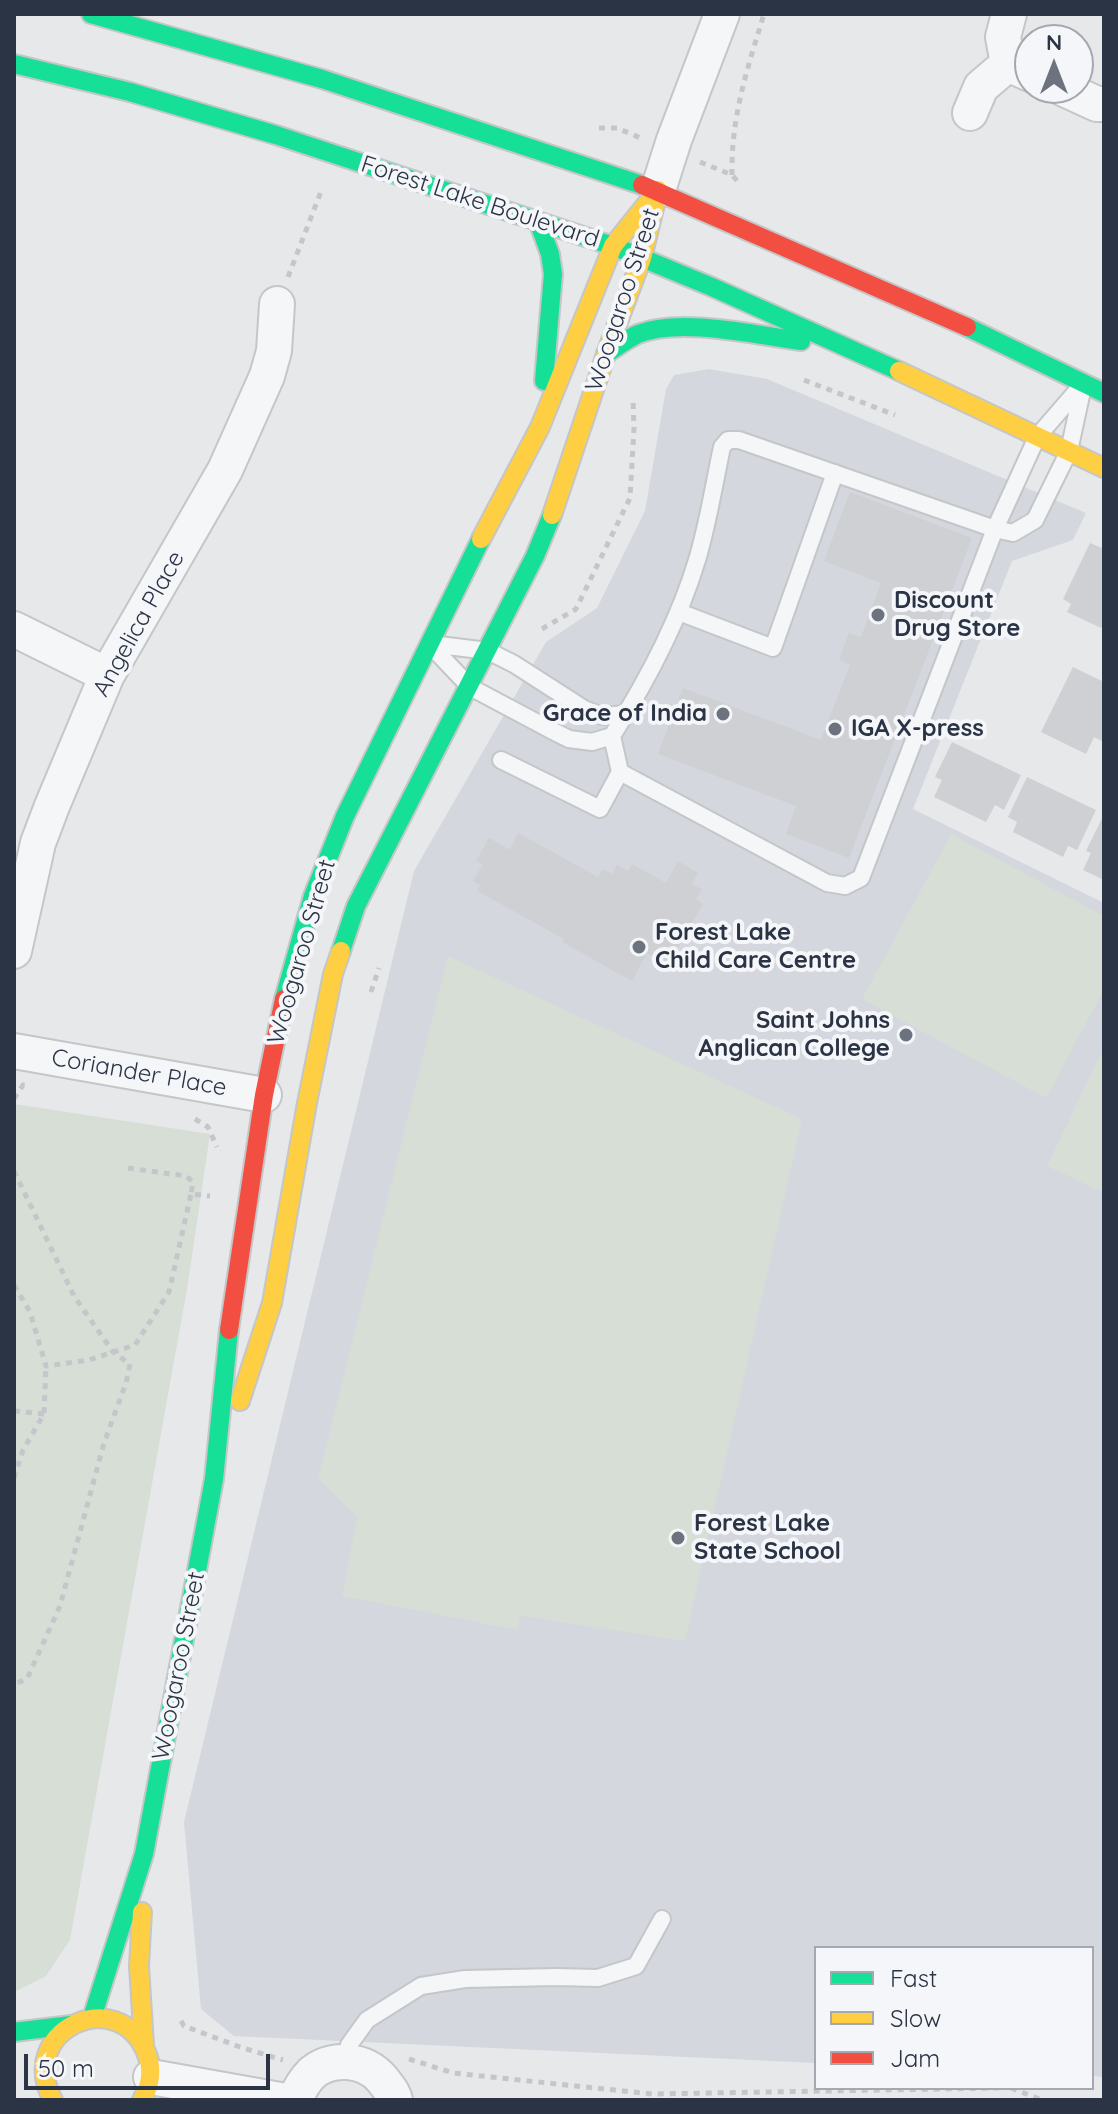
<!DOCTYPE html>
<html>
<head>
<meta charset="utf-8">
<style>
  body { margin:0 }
  #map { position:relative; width:1118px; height:2114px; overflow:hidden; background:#e6e8ea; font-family:Quicksand,sans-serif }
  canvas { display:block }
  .frame { position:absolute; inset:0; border:16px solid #2b3445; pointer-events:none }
  .legend { position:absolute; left:814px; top:1946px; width:280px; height:144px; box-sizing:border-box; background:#f4f6f9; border:2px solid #a4a8b1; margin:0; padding:10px 14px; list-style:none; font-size:24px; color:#2b3445 }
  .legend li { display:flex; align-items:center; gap:16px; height:40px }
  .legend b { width:40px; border:2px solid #a4a8b1 }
  .north { position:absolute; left:1014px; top:24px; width:80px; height:80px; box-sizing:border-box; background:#f4f6f9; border:2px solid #a4a8b1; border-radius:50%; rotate:0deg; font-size:22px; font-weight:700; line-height:32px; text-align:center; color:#2b3445 }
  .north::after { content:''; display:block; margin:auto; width:28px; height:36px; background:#6c737f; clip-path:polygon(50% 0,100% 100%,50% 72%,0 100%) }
  .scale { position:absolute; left:24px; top:2054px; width:246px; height:36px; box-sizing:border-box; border:4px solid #2b3445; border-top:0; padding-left:10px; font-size:24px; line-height:28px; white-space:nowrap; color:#2b3445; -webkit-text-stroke:6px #f4f6f9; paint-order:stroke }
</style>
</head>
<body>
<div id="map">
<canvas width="1118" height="2114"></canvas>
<div class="frame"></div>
<ul class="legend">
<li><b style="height:10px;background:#16e098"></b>Fast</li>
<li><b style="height:10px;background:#ffcf43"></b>Slow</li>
<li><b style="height:10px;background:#f24e42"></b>Jam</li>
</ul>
<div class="north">N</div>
<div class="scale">50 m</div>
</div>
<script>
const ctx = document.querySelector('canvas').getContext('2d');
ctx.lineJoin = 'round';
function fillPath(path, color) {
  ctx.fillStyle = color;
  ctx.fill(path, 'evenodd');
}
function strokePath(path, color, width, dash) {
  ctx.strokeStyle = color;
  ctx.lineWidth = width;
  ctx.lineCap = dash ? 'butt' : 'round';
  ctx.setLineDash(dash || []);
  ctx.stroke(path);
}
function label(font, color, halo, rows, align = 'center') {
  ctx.font = font + ' Quicksand,sans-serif';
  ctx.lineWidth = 8;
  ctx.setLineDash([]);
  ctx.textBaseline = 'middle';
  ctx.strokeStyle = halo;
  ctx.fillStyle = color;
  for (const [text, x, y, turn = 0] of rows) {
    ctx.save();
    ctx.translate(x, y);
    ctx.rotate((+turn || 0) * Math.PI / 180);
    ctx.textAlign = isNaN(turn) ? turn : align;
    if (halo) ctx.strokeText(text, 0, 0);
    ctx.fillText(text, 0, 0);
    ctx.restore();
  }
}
fillPath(new Path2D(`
  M709,369L767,379L1086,513L1073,540L1012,561L913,809L1104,903V2077L1092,2076V1948H816V2063L234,2036L201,2009L184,1822L414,871L546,642L597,608L645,511L666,389L674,375Z`), '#d4d7dd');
fillPath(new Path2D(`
  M951,834L1104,916V990L1046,1098L862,999Z
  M448,956L802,1119L685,1641L520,1616L517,1630L342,1596L357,1517L318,1479Z
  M1104,1047V1193L1047,1166Z
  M14,1104L210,1134L187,1289L70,1940L46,1976L14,1992Z`), '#d6ded6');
fillPath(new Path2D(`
  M850,492L972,538L849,858L786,834L796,806L658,754L683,688L821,740L850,665L839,660L849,633L861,637L881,583L824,561Z
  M1090,543L1104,549V623L1101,628L1067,612L1071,604L1063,599Z
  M1073,667L1104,682V736L1102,741L1094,737L1086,754L1041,732Z
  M952,742L1021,775L1004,810L995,805L986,822L934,797L942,780L935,777Z
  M1027,777L1096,810L1077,850L1068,846L1063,857L1013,832L1017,822L1008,817Z
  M1104,814V880L1083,870L1091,853L1086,851Z
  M518,833L598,877L603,869L612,874L617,865L628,871L632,864L666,883L678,861L698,873L691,884L702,889L696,899L703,904L668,965L647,953L632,981L562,942L564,939L477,891L480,885L473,881L483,864L476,861L489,838L510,850Z`), '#ced0d3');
const lane = new Path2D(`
  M679,612L773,648L835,473
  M431,644L488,651L514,664L584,709L602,716L626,714
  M433,648L470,687L549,729L569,739L592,742L612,736C645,684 679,620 697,560C708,524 714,484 722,447L728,440H739L995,529L1013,533L1035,520L1069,451L1083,386
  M501,760L600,809L620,772L612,736
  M620,772L827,883L845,886L861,878L995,529L1037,437L1082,385
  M346,2062L349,2045L367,2020L421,1986L465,1979L556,1977L598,1978L636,1966L662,1919`);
const street = new Path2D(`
  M1009,14L1003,37L1008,64L1030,74
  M1062,88L1097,104H1104
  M970,113L981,87L1008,64
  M658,190L674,140L722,14
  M14,629L107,675
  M14,951L38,843L52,806L107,675L225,470L267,376L274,351L277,304
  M14,1051L264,1095
  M151,2077L280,2100
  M295,2100C299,2090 304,2081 312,2073C332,2056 365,2059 382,2079C387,2086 393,2091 395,2100`);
const fast = new Path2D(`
  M91,14L322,79L642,185
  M14,64L130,92L276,135L613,246L712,287L899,371
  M538,221L550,254L553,274L544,381
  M967,327L1104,393
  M606,354C617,347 627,339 638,334C680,317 756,335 801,341
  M341,951L356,906L535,556L552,515
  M284,999L313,896L345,816L481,539
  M92,2018L144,1854L214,1479L229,1330
  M14,2032L71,2025`);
const slow = new Path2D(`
  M899,371L1104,468
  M552,515L606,354L642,258L655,204
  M481,539L540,427L613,246L658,190
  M240,1401L272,1303L307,1103L333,974L341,951
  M142,1912L139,1966L144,2045
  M53,2100C15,2031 117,1983 146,2052C153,2068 151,2085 142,2100`);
const jam = new Path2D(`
  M642,185L967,327
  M229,1330L264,1095L284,999`);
strokePath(lane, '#c4c6c8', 20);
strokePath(street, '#c4c6c8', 38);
strokePath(fast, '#c4c6c8', 22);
strokePath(slow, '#c4c6c8', 22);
strokePath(jam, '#c4c6c8', 22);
strokePath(new Path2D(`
  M599,128H617L643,139
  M700,162L732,175L740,184
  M732,175C731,116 747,70 764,14
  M288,277L322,189
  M804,380L895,415
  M542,629L576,609L630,498L634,429L633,399
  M371,992L379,968
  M14,1099L23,1085L25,1086
  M195,1119L208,1127L217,1147
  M128,1168L186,1176L193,1182L191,1194L210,1196
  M14,1171L74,1296L113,1352L130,1364L126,1383L104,1443L60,1606L27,1679L14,1684
  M14,1285L30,1312L46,1366L89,1360L135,1345L169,1292L191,1194
  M14,1411L44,1414
  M14,1478L23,1450L44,1414L46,1366
  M181,2021L184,2026L240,2047L283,2060
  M409,2059L453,2073L652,2094L999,2088
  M1011,2088L1042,2100`), '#c5c6ca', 5, [6, 6]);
strokePath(lane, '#f5f6f7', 16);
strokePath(street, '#f5f6f7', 34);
strokePath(fast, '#16e098', 18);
strokePath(slow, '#ffcf43', 18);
strokePath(jam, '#f24e42', 18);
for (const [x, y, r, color] of [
  [878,615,8,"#6c737f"],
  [723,714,8,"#6c737f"],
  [835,729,8,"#6c737f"],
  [639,947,8,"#6c737f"],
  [906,1035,8,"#6c737f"],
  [678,1538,8,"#6c737f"]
]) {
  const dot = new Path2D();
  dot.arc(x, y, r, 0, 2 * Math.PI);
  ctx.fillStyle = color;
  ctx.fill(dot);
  strokePath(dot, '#f4f6f9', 3);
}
label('24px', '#2b3445', '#f4f6f9', [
  ["Forest Lake Boulevard",480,202,18],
  ["Woogaroo Street",623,300,-72],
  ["Angelica Place",139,624,-61],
  ["Woogaroo Street",302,952,-74],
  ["Coriander Place",139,1073,10],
  ["Woogaroo Street",179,1666,-79]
]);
label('bold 24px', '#2b3445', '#f4f6f9', [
  ["Discount",894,601],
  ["Drug Store",894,629],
  ["Grace of India",707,714,"right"],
  ["IGA X-press",851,729],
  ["Forest Lake",655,933],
  ["Child Care Centre",655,961],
  ["Saint Johns",890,1021,"right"],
  ["Anglican College",890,1049,"right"],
  ["Forest Lake",694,1524],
  ["State School",694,1552]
], 'left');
</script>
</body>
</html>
